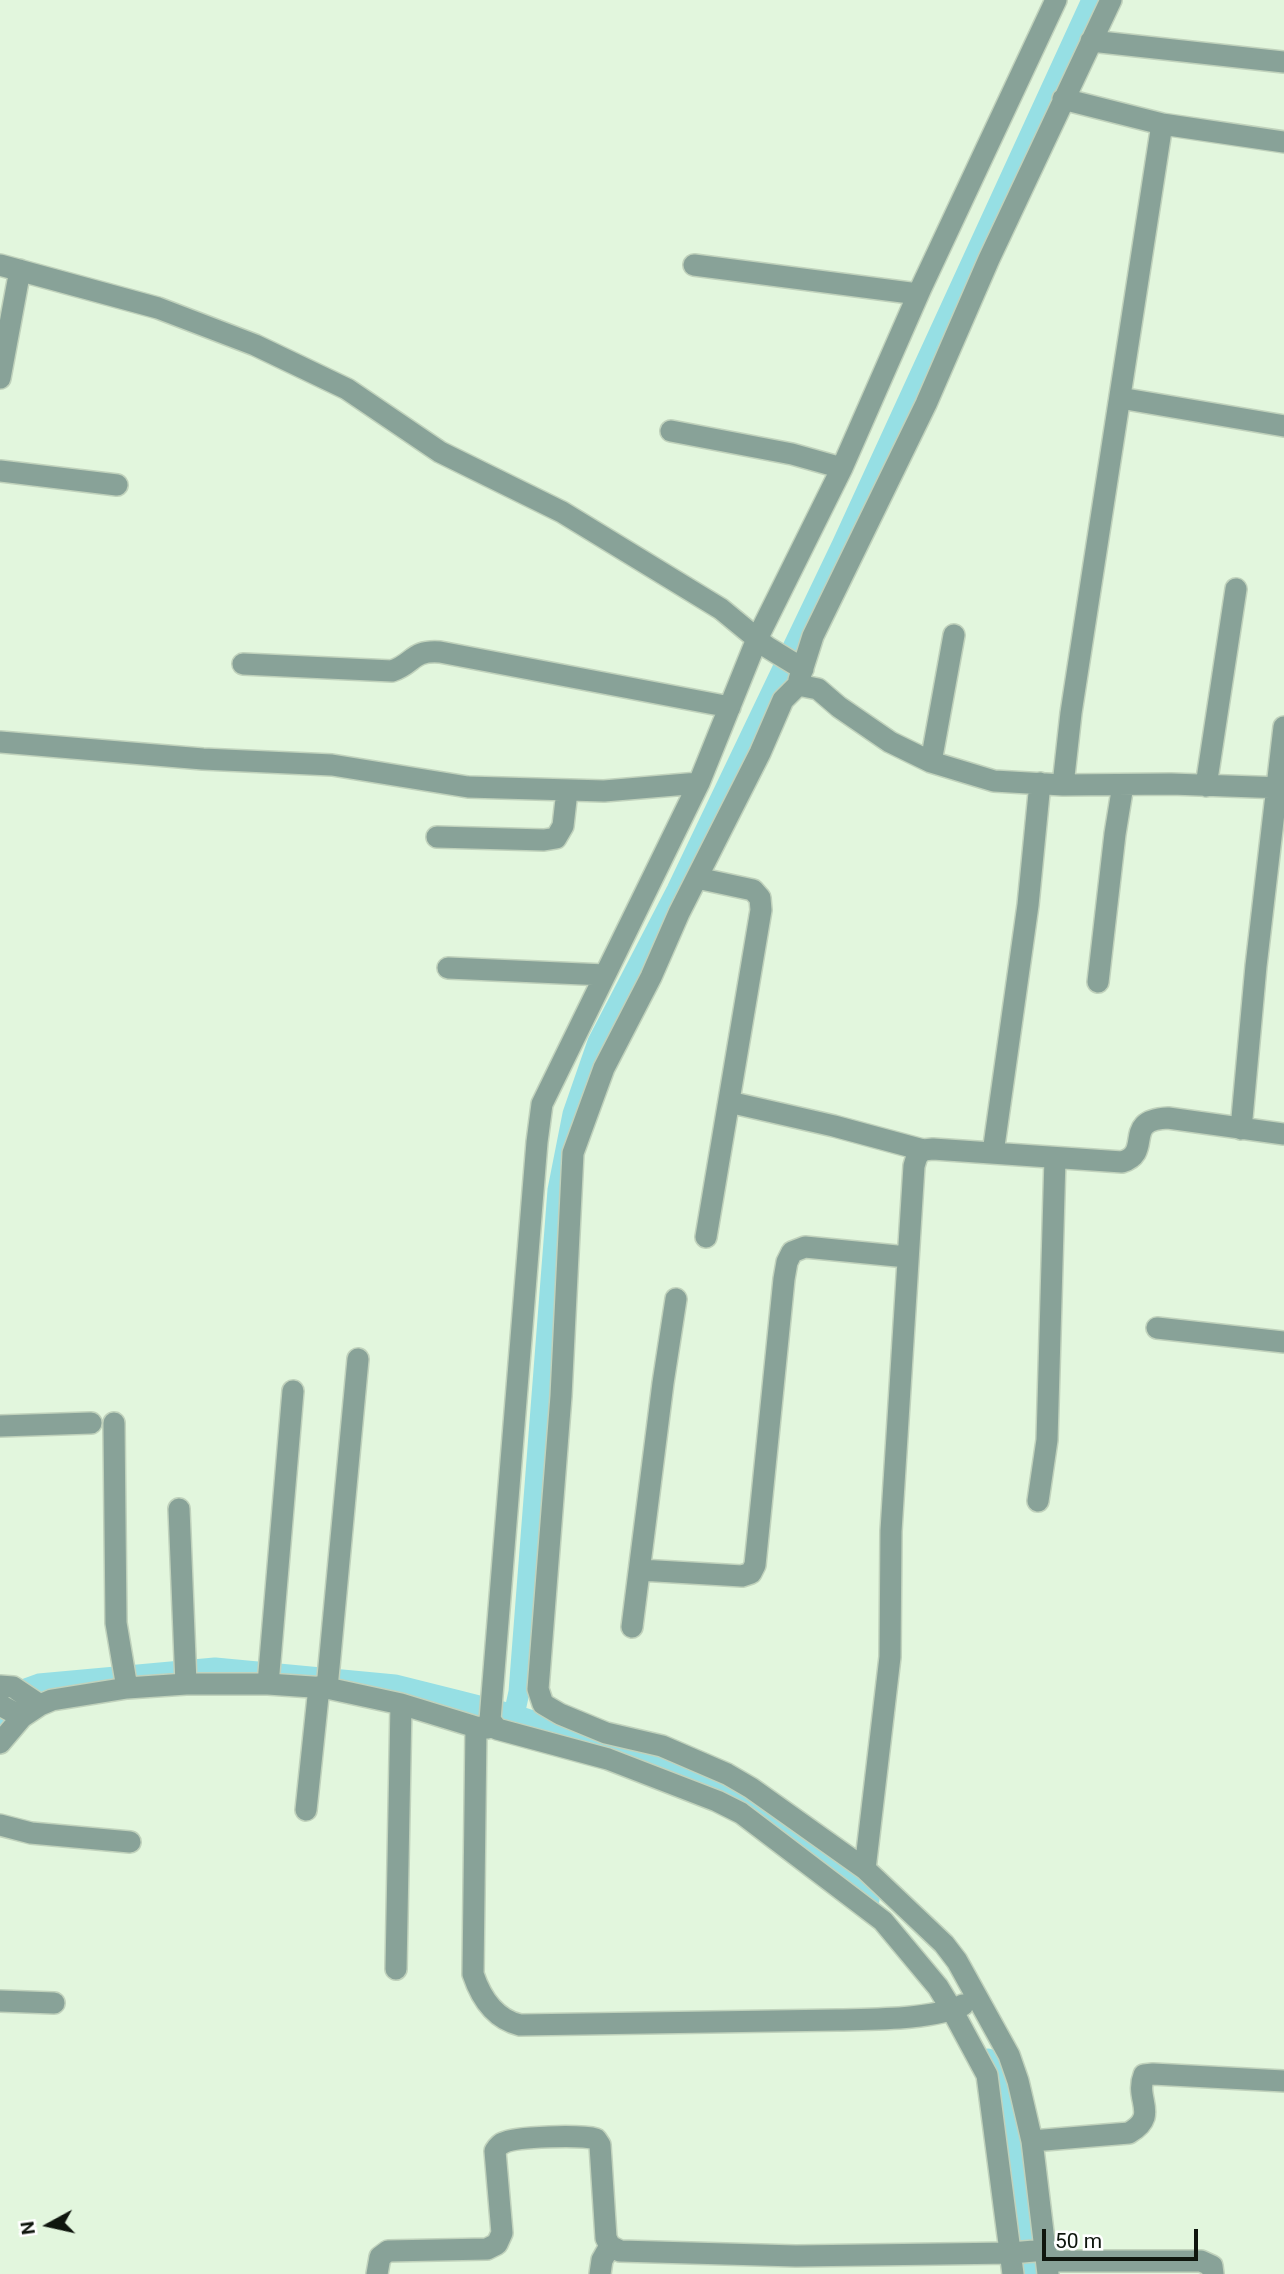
<!DOCTYPE html>
<html>
<head>
<meta charset="utf-8">
<style>
  body { margin:0 }
  #map { position:relative; width:1284px; height:2274px; overflow:hidden; background:#e2f6dd; font-family:Roboto,sans-serif }
  canvas { display:block }
  .north { position:absolute; left:14px; top:2190px; width:70px; height:70px; -webkit-text-stroke:5px #fff; paint-order:stroke; rotate:262deg; font-size:19px; font-weight:700; line-height:28px; text-align:center; color:#0f160e }
  .north::after { content:''; display:block; margin:auto; width:24px; height:32px; background:#0f160e; clip-path:polygon(50% 0,100% 100%,50% 72%,0 100%) }
  .scale { position:absolute; left:1042px; top:2229px; width:156px; height:32px; box-sizing:border-box; border:4px solid #0f160e; border-top:0; padding-left:9px; font-size:21px; line-height:24px; white-space:nowrap; color:#0f160e; -webkit-text-stroke:5px #fff; paint-order:stroke }
</style>
</head>
<body>
<div id="map">
<canvas width="1284" height="2274"></canvas>
<div class="north">N</div>
<div class="scale">50 m</div>
</div>
<script>
const ctx = document.querySelector('canvas').getContext('2d');
ctx.lineJoin = 'round';
function strokePath(path, color, width, dash) {
  ctx.strokeStyle = color;
  ctx.lineWidth = width;
  ctx.lineCap = dash ? 'butt' : 'round';
  ctx.setLineDash(dash || []);
  ctx.stroke(path);
}
strokePath(new Path2D(`
  M514,1715L519,1692L558,1190L573,1114L598,1042L677,890L842,545L1092,0
  M0,1717L17,1692L39,1684L215,1668L395,1685L459,1701L514,1715L595,1741L690,1777L741,1801L774,1822L869,1900
  M988,2059L1003,2093L1012,2124L1027,2274`), '#96dfe4', 21);
const minor = new Path2D(`
  M1091,41L1284,62
  M1063,99L1162,124L1284,142
  M0,265L158,308L255,345L347,389L440,452L562,512L721,609L767,647L803,669
  M694,265L918,294
  M0,378L20,270
  M1120,398L1284,426
  M671,431L792,454L842,468
  M0,471L117,485
  M243,664L392,671C415,663 411,650 440,652L730,707
  M799,680L813,636L926,404L989,259L1111,0
  M0,742L203,759L332,765L468,787L604,791L699,783
  M931,762L954,635
  M1063,785L1071,713L1162,124
  M1206,786L1236,589
  M437,837L544,840L556,838L563,826L567,791
  M697,878L753,890L760,898L761,910L706,1237
  M448,968L605,975
  M1098,982L1115,834L1123,785
  M729,1102L834,1126L923,1150
  M1241,1129L1256,966L1284,727
  M993,1153L1028,905L1040,783
  M1157,1328L1284,1342
  M114,1423L116,1623L127,1688
  M0,1426L91,1423
  M1038,1501L1047,1440L1055,1158
  M179,1509L186,1684
  M640,1570L742,1576L751,1573L755,1565L784,1279L787,1262L792,1252L805,1247L907,1257
  M632,1627L663,1383L676,1299
  M268,1684L293,1391
  M0,1686L13,1687L40,1705
  M327,1688L358,1359
  M0,1705L22,1717
  M476,1727L473,1974C481,1998 495,2019 520,2025L837,2020C873,2019 932,2020 963,2005
  M0,1743L22,1717L40,1705L52,1700L127,1688L186,1684H268L327,1688L401,1704L476,1727L488,1728
  M306,1810L319,1687
  M0,1825L31,1833L130,1842
  M865,1869L890,1657L891,1531L914,1166L917,1156L923,1150L933,1149L1122,1162C1154,1152 1121,1120 1168,1118L1284,1134
  M396,1969L401,1704
  M0,2001L54,2003
  M1032,2141L1129,2133C1160,2115 1134,2100 1144,2075L1153,2074L1284,2081
  M1047,2261H1201L1212,2266L1213,2274
  M377,2274L380,2257L388,2251L487,2249L497,2244L502,2233L495,2151C497,2148 500,2144 503,2143C516,2136 582,2135 596,2139L600,2145L606,2238L610,2246L620,2251L796,2256L1011,2253L1046,2250
  M600,2274L602,2260L610,2246
  M1013,2274L987,2075L952,2010L938,1987L883,1921L741,1813L717,1801L608,1759L497,1729L490,1720L537,1142L542,1104L699,783L757,639L842,468L921,288L1056,0
  M1048,2274L1032,2141L1018,2081L1009,2055L957,1961L944,1944L865,1869L751,1788L727,1774L662,1746L606,1733L560,1714L543,1704L538,1689L561,1396L573,1153L604,1068L651,977L679,913L760,753L783,700L798,685L818,689L839,707L890,742L931,762L994,781L1063,785L1171,784L1284,788`);
strokePath(minor, '#c0d2bc', 24);
strokePath(minor, '#88a298', 21);
</script>
</body>
</html>
